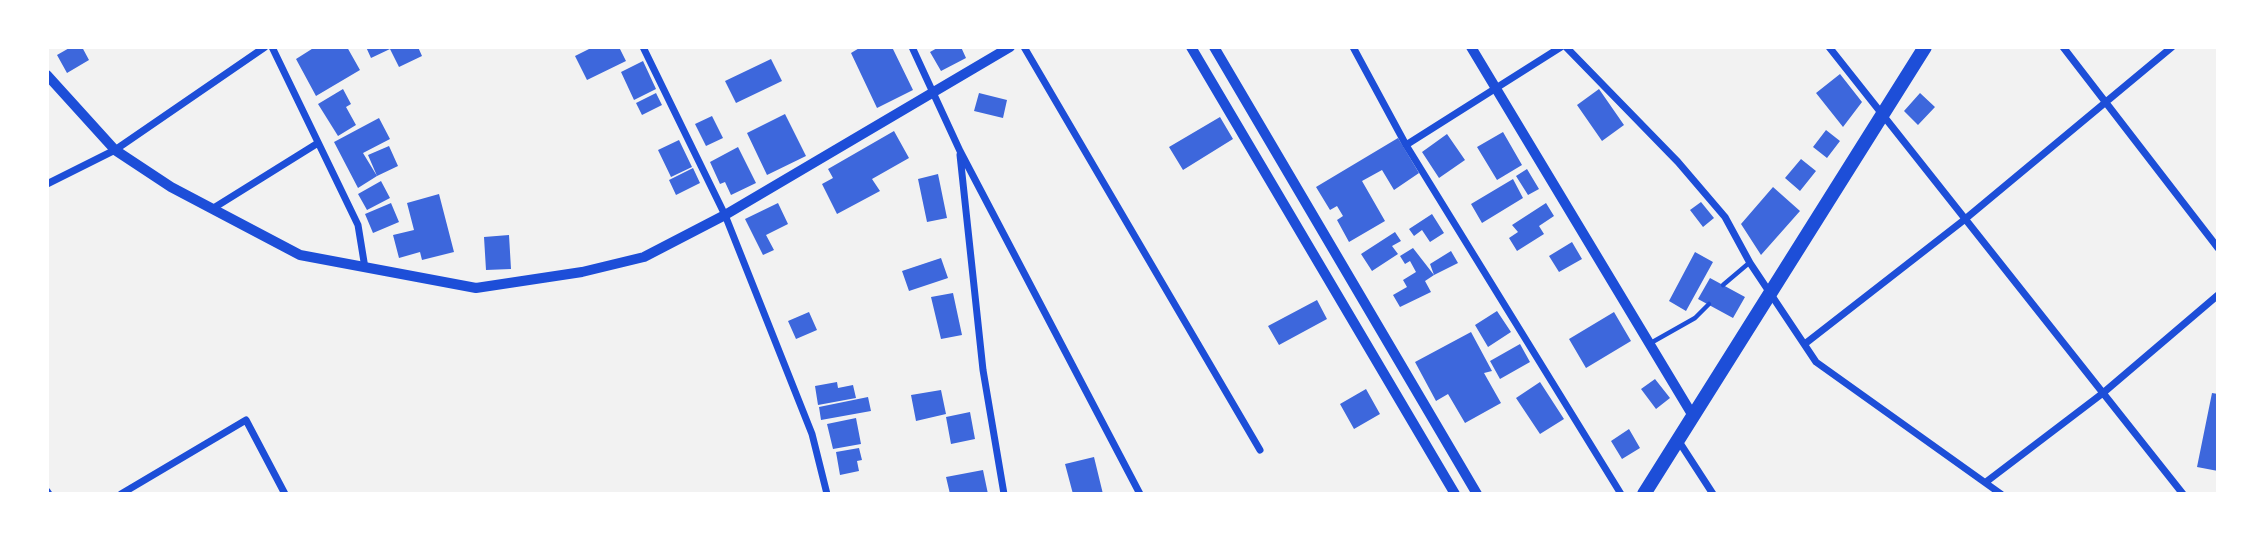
<!DOCTYPE html>
<html>
<head>
<meta charset="utf-8">
<style>
  body { margin:0 }
  #map { position:relative; width:2265px; height:541px; overflow:hidden; background:#f2f2f2; font-family:Montserrat,sans-serif }
  canvas { display:block }
  .frame { position:absolute; inset:0; border:49px solid #fff; pointer-events:none }
</style>
</head>
<body>
<div id="map">
<canvas width="2265" height="541"></canvas>
<div class="frame"></div>
</div>
<script>
const ctx = document.querySelector('canvas').getContext('2d');
ctx.lineJoin = 'round';
function fillPath(path, color) {
  ctx.fillStyle = color;
  ctx.fill(path, 'evenodd');
}
function strokePath(path, color, width, dash) {
  ctx.strokeStyle = color;
  ctx.lineWidth = width;
  ctx.lineCap = dash ? 'butt' : 'round';
  ctx.setLineDash(dash || []);
  ctx.stroke(path);
}
fillPath(new Path2D(`
  M71,47H82L89,60L67,73L57,55Z
  M315,47H347L360,70L316,96L296,59Z
  M366,47H418L422,56L399,67L390,49L371,58Z
  M593,47H619L626,61L587,80L575,56Z
  M861,47H892L913,90L877,108L851,53Z
  M939,47H961L966,58L941,71L930,52Z
  M771,59L782,81L736,103L725,81Z
  M643,61L656,89L634,100L621,72Z
  M1840,74L1862,102L1843,127L1816,93Z
  M343,89L351,104L346,107L356,125L338,136L318,104Z
  M1599,89L1624,125L1602,141L1577,105Z
  M656,93L662,105L642,115L636,103Z
  M979,93L1007,100L1003,118L974,111Z
  M1920,93L1935,107L1918,125L1904,111Z
  M785,114L806,156L767,175L747,133Z
  M712,116L723,138L706,146L695,124Z
  M1220,117L1233,139L1183,170L1169,147Z
  M379,118L390,139L363,153L377,176L358,188L334,142Z
  M1826,130L1840,141L1827,158L1813,147Z
  M894,131L909,158L872,179L880,191L837,214L822,184L833,178L828,169Z
  M1503,132L1522,165L1497,180L1477,147Z
  M1447,134L1465,160L1439,178L1422,152Z
  M1398,138L1419,173L1394,190L1382,170L1362,181L1385,221L1349,242L1337,220L1343,216L1337,206L1330,210L1316,187Z
  M679,140L692,167L671,177L658,150Z
  M389,146L398,166L377,176L368,155Z
  M738,147L756,183L731,195L725,182L720,184L710,162Z
  M1801,159L1816,171L1800,191L1785,178Z
  M693,168L700,183L676,195L669,180Z
  M1527,169L1539,189L1528,195L1516,176Z
  M938,174L947,218L927,222L918,179Z
  M1513,179L1523,198L1482,223L1471,204Z
  M381,181L390,198L367,210L358,194Z
  M1773,187L1800,211L1761,255L1741,224Z
  M439,194L454,252L422,260L420,252L399,258L393,235L414,230L407,203Z
  M1701,202L1714,218L1703,227L1690,210Z
  M391,203L399,222L373,233L365,214Z
  M778,203L788,224L766,235L774,250L763,255L745,219Z
  M1546,203L1554,216L1539,226L1544,234L1517,251L1509,238L1518,232L1512,225Z
  M1432,214L1444,233L1430,242L1422,230L1414,236L1409,229Z
  M1395,232L1401,241L1392,246L1398,254L1372,271L1361,254Z
  M509,235L511,269L486,270L484,237Z
  M1572,242L1582,259L1559,272L1549,256Z
  M1413,248L1434,275L1425,281L1431,292L1400,307L1393,295L1407,287L1403,280L1416,272L1410,261L1405,264L1400,256Z
  M1451,251L1458,263L1434,275L1430,264Z
  M1695,252L1713,262L1686,311L1669,301Z
  M941,258L948,278L909,291L902,271Z
  M1710,278L1745,297L1733,318L1698,299Z
  M953,293L962,335L941,339L931,297Z
  M1317,300L1327,319L1279,345L1268,326Z
  M1497,311L1511,332L1488,347L1475,325Z
  M809,312L817,330L796,339L788,321Z
  M1614,312L1631,341L1586,368L1569,339Z
  M1471,332L1492,371L1484,373L1501,403L1465,423L1448,394L1436,401L1415,362Z
  M1520,344L1530,362L1500,379L1490,361Z
  M1655,379L1670,398L1656,409L1641,389Z
  M837,382L838,388L853,385L856,398L818,405L815,386Z
  M1540,382L1564,419L1540,434L1516,398Z
  M1366,389L1380,414L1354,429L1340,404Z
  M941,390L946,414L916,421L911,395Z
  M2212,393L2218,394V471L2197,467Z
  M868,397L871,411L821,420L819,407Z
  M970,412L975,439L951,444L946,417Z
  M856,418L861,444L833,449L827,424Z
  M1629,429L1640,448L1622,459L1611,441Z
  M859,448L862,460L857,461L859,471L840,475L836,452Z
  M1094,457L1103,494H1073L1065,464Z
  M983,470L988,494H950L946,477Z`), '#3d67dc');
strokePath(new Path2D(`
  M1723,285L1749,263
  M1649,344L1695,318L1709,304`), '#1d4ed8', 4.5);
strokePath(new Path2D(`
  M272,47L358,225L365,268
  M643,47L725,215L812,434L827,494
  M912,47L960,151L1140,494
  M1024,47L1260,450
  M1353,47L1406,145L1621,494
  M1566,47L1678,162L1725,217L1750,263L1816,362L2001,494
  M1829,47L2183,494
  M2063,47L2218,248
  M1406,145L1561,47
  M960,155L983,370L1004,494
  M47,184L115,150L265,47
  M212,209L318,143
  M1806,343L1964,220L2172,47
  M1678,440L1713,494
  M1986,482L2103,393L2218,295
  M47,491L49,494
  M121,494L246,420L285,494`), '#1d4ed8', 7);
strokePath(new Path2D(`
  M1191,47L1455,494
  M1214,47L1477,494
  M1471,47L1693,416
  M47,75L115,150L171,187L300,255L476,288L582,272L644,257L725,215L1010,47`), '#1d4ed8', 10);
strokePath(new Path2D(`
  M1644,494L1925,47`), '#1d4ed8', 14);
</script>
</body>
</html>
